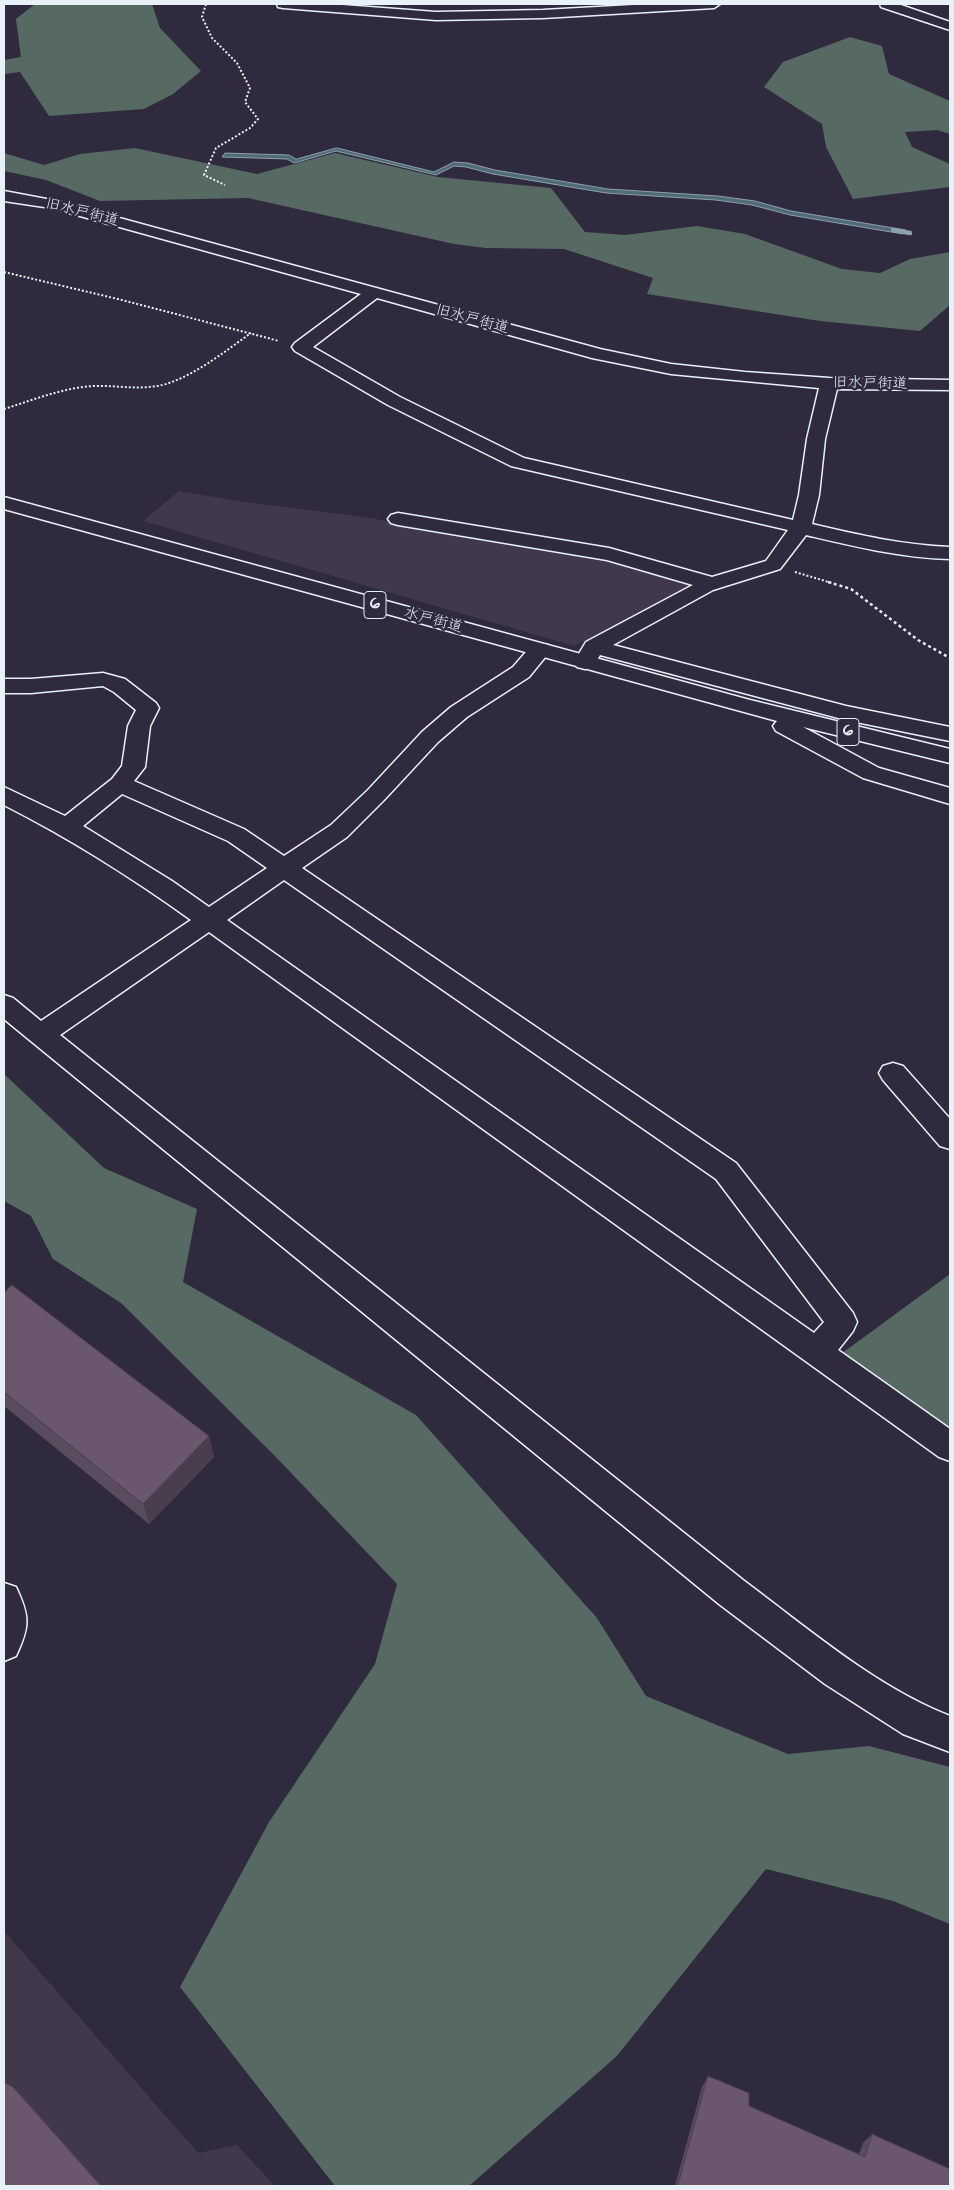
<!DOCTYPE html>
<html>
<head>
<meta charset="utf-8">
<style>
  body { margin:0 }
  #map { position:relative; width:954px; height:2190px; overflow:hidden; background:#2f2a3d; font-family:"Architects Daughter",sans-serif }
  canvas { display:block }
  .frame { position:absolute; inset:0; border:5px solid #e8f1f8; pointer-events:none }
</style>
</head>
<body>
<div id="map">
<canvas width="954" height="2190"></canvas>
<div class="frame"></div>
</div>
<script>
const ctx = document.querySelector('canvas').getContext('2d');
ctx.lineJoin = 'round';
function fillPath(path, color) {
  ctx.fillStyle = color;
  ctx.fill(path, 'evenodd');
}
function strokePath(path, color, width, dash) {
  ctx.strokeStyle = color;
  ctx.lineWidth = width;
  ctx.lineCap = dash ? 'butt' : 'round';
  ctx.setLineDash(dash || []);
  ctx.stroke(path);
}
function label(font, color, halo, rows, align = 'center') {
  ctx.font = font + ' "Architects Daughter","Klee One",sans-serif';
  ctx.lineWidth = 5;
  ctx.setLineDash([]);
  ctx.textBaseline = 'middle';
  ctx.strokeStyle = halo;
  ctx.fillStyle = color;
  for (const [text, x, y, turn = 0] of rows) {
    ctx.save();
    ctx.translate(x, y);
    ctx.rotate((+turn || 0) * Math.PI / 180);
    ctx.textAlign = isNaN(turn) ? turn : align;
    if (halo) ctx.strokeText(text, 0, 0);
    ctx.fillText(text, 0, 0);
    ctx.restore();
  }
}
fillPath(new Path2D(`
  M179,491L238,501L356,516L612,556L703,586L574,646L143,521Z
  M4,1931L198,2153L237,2145L275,2186H4Z`), '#41384c');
fillPath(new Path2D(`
  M35,4H152L160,28L201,71L173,94L144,109L49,116L20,72L4,74V60L21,57L16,19Z
  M850,37L882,46L889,74L950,101V134L937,130L905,132L912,147L950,164V187L853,199L826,147L822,124L764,87L783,62Z
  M135,148L257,174L335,153L438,177L551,188L585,232L625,235L697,226L745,234L842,269L880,273L910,259L950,252V305L920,331L820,321L647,294L653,278L564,249L486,248L454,244L248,198L100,201L46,180L4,171V153L44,165L80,154Z
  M4,1074L104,1168L197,1209L183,1282L416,1415L597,1618L646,1696L788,1754L869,1746L950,1767V1924L893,1901L766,1869L617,2056L469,2186H335L180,1987L269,1822L375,1664L397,1584L273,1454L121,1303L53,1259L31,1216L4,1201Z
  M950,1274V1429L841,1354Z`), '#566962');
const water = new Path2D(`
  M337,148L434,172L454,162L468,163L495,170L608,189L718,196L755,201L791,211L906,230L903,234L790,215L752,205L716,200L606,193L493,174L466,167L454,166L436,175L336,151L294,163L287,159L222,157L225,153L289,155L296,159Z`);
fillPath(water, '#506a78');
strokePath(water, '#8da0ab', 1);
strokePath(new Path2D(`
  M893,230L910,233`), '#8da0ab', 4.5);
const minor = new Path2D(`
  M277,4H329L436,12L543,10L652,4H720L714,8L543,18L436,20L283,8L278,7Z
  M880,4H898L950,22V30L881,7Z
  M4,191L57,201L600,349L671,364L745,372L829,378L950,380V390L837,389L825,439L819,495L812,524C858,535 903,545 950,547V559C901,558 853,546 806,535L780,569L713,590L613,645L846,706L950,727V741L846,720L600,655L593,667L585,669L577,667L574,662L586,642L693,585L607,560L398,525L391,523L388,519L391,515L398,513L609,548L712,577L766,561L788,530L511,466L388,405L295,351L292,347L295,343L361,294L51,208L4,201ZM377,298L592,358L671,374L819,388L807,439L799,495L793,520L524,458L400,397L313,347Z
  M540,644L548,645L551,650L529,677L467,717L438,742L384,800L347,837L302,868L736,1163L853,1313L857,1322L853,1331L838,1350L950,1429V1461L939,1457L209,932L60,1035L743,1580C806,1627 877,1688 950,1716V1752L903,1734L825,1684L719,1604L4,1019V995L13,998L41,1021L191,920C131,877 69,838 4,805V787L65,816L112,779L122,766L128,726L136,710L114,692L103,686L31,693H4V679H31L103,673L125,679L156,703L159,708L150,726L145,767L134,781L244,829L284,856L331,825L368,790L422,732L451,707L513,667L532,645ZM122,794L228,841L267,868L209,907L172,881L83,826ZM284,880L716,1179L824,1322L814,1333L227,920Z
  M893,1063L903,1066L950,1119V1149L940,1146L883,1080L879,1073L883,1066Z
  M4,1583L16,1587C30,1617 30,1626 16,1656L4,1661Z`);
const highway = new Path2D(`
  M4,497L750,700L950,749V763L803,727L879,768L950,788V804L863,778L776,731L773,726L777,721L4,509Z`);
strokePath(minor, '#e8f1f8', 3);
strokePath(highway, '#e8f1f8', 3);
strokePath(new Path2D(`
  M206,4L202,17L212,38L237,63L250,88L245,102L258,119L250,128L216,148L204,175L225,185
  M4,272L122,300L279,341
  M4,409C33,400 62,388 93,386C118,385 141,391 166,384C197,374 224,352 251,333
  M795,572L832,583`), '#e8f1f8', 2, [2, 2]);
strokePath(new Path2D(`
  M828,582L851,589L918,640L950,658`), '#e8f1f8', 2.5, [3, 3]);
fillPath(minor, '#2f2a3d');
fillPath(highway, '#2f2a3d');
fillPath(new Path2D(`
  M4,1293L209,1436L214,1457L149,1524L4,1406Z
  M708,2076L749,2106L859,2154L863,2143L872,2134L950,2186H675L702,2087Z`), '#5b4b5f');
fillPath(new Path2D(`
  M209,1436L214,1457L149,1524L143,1504Z
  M13,2087L22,2095L102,2186H101Z`), '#4a3d4d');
const building = new Path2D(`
  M12,1285L209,1436L143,1504L4,1392V1293Z
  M708,2076L749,2093V2106L865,2157L872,2134L950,2169V2186H678Z
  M4,2082L13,2087L101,2186H4Z`);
fillPath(building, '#6a576e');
strokePath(building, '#4a3d4d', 1);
label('15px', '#e8f1f8', '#2f2a3d', [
  ["旧水戸街道",82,213,14],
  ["旧水戸街道",472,320,15],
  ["旧水戸街道",870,384,1],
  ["水戸街道",433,621,15]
]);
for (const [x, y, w] of [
  [375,605,22],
  [848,732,22]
]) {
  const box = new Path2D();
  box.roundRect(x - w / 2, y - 13.5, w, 27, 4);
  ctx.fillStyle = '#2f2a3d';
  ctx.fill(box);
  strokePath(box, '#e8f1f8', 1);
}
label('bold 16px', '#e8f1f8', null, [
  ["6",375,605],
  ["6",848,732]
]);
</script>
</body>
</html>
